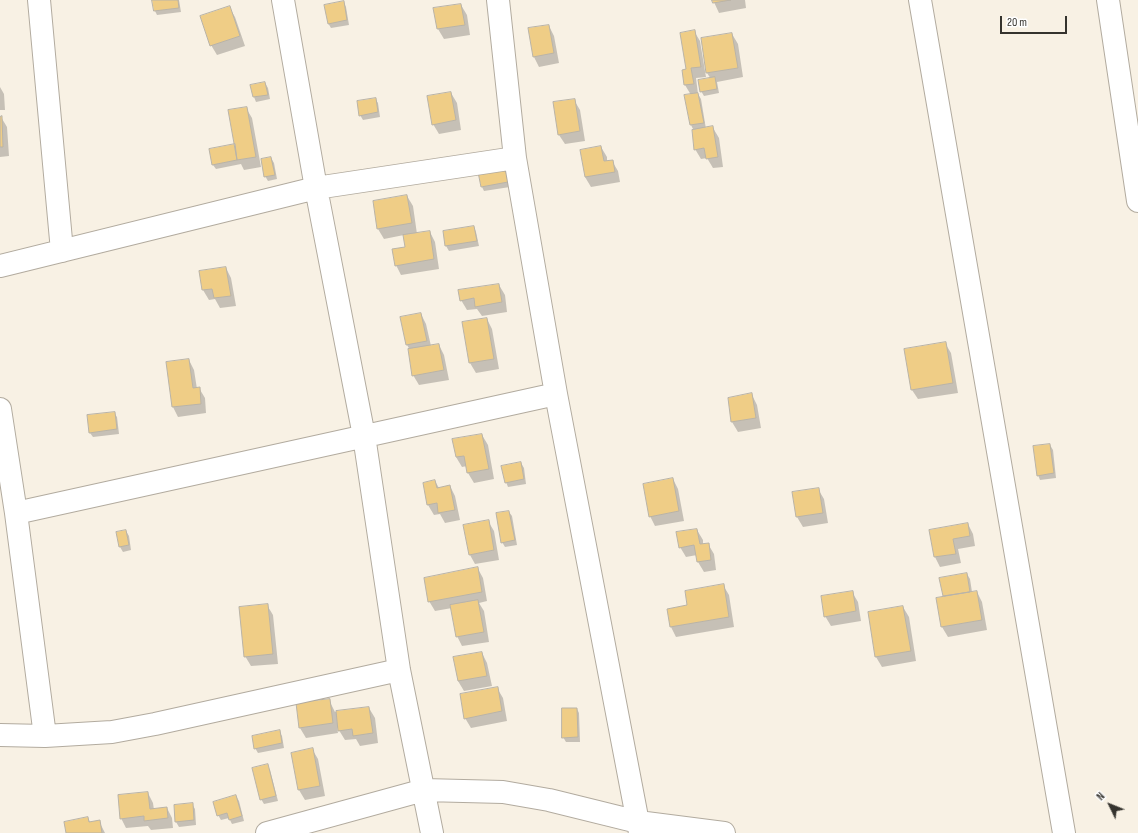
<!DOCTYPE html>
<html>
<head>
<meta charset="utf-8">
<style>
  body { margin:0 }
  #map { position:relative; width:1138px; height:833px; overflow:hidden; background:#f8f1e4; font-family:"Sofia Sans Condensed",sans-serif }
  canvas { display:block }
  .north { position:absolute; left:1090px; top:785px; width:40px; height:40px; -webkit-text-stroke:3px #fff; paint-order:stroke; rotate:313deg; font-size:11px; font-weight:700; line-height:16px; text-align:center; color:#35332e }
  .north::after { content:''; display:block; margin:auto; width:14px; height:18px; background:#35332e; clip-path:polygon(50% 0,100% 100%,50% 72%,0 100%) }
  .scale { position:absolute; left:1000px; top:16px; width:67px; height:18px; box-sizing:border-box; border:2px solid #35332e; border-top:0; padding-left:5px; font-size:12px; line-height:14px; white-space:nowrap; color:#35332e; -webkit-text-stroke:3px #fff; paint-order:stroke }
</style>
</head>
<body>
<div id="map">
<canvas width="1138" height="833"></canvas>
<div class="north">N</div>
<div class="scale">20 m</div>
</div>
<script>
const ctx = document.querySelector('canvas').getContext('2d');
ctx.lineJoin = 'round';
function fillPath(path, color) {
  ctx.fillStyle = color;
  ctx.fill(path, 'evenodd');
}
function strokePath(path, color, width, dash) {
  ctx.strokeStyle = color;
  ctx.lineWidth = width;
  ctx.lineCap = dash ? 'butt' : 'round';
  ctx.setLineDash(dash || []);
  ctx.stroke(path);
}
fillPath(new Path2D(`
  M153,0H179L181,12L157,15L155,11Z
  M713,0H745L746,8L719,13Z
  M344,3L346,7L349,25L331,28L328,23Z
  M461,5L467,15L470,35L444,39L438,29L435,9Z
  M229,7L235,17L245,46L217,55L211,45Z
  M549,26L554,36L559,63L539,67L534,57Z
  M694,31L700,41L706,77L696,78L698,94L701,99L706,129L713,128L719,138L723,167L713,168L707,158L701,159L695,149L694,131L691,125L686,96L691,95L685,85L683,71L687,70Z
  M732,34L738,44L743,77L717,82L719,93L704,96L701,91L711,79L707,73Z
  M265,83L268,88L270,99L256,102L254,97L251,86Z
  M0,87L4,94L5,110H0Z
  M451,93L457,103L461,130L439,134L433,124Z
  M375,99L378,103L380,117L363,120L360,115Z
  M574,100L580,110L585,141L565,144L559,135Z
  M246,108L252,118L261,167L244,170L241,164L216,169L213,165L236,145Z
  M1,117L7,127L9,156L0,157V118Z
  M601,147L607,157V162L612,161L618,171L620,182L591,187L585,177Z
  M271,158L274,163L277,179L268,181L265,176Z
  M505,168L508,173L510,187L484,191L482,187Z
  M407,196L413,206L417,234L430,232L435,242L439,269L401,275L396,265L406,248L404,235L384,239L378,229Z
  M474,227L476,232L479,246L449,251L446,246L444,232Z
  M226,268L231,278L236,306L220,308L215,299L209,300L203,290Z
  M499,285L505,295L507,312L482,316L477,309L467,310L461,300Z
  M421,314L426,324L431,346L439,345L444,355L449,380L419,385L413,375L410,350L407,345L402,318Z
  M487,319L492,329L499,369L476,373L470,363L463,323Z
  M945,343L951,353L958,393L918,399L912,390Z
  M189,360L194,370L197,389L199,388L205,398L206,413L178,417L173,407L167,363Z
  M752,395L757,405L761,428L738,432L732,422L729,398Z
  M114,413L117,417L119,434L93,437L90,433Z
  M482,435L488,445L494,479L474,483L468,473L467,466L462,467L456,457Z
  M1050,445L1053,450L1056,478L1040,480L1038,475Z
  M521,463L524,468L526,484L508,487L506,482Z
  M673,479L678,489L684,521L655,526L650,516Z
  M435,481L439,488L450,486L455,496L460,520L445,523L440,514L434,515L428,505L424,483Z
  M818,489L824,499L828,523L803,527L797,517Z
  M509,512L512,516L517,545L505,547L502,542Z
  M488,521L494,531L499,560L475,564L470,555Z
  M968,524L973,534L975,546L958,549L961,563L940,567L935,557Z
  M697,530L703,540V545L708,544L714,554L716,570L704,572L698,562L697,555L686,557L680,547Z
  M126,531L129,536L131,550L123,552L120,547L117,533Z
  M478,569L483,578L487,601L479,603L484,611L489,642L462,646L457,636L452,608L435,611L429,601Z
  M967,574L970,579L972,592H977L982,602L987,630L948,637L942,627L937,598L944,597L941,578Z
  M723,585L729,595L734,627L676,637L671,627L688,606Z
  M852,592L858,602L861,621L831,626L825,616Z
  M267,605L273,615L278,664L251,666L245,656Z
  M903,607L909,617L916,661L882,667L876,657L869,613Z
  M482,653L487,663L492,686L464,691L458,681L454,658Z
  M497,688L503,698L507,721L471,728L465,718Z
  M329,700L335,712L369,708L375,718L378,743L360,746L356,739L345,740L337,727L338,733L306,738L300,728Z
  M577,709L579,713L580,742H566L563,737Z
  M279,731L282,736L284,748L258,753L255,748Z
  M312,749L318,759L325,796L305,800L299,790L292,753Z
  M267,765L270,770L278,801L264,804L261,799Z
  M148,793L153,803L154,810L167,808L172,818L173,828L151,830L148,826L126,828L121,818Z
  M236,796L239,801L244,821L232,824L229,818L221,820L218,815Z
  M192,804L195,809L196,825L179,827L176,822L175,806Z
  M88,818L90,822L99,821L105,833H67Z`), '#0003');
const building = new Path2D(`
  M152,0H178L179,8L154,11Z
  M712,0H731L713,3Z
  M344,1L347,20L328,24L324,5Z
  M461,4L465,25L437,29L433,8Z
  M230,6L240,36L210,46L200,16Z
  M549,25L554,53L533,57L528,28Z
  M695,30L701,67L691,68L694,84L684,85L682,70L686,69L680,33Z
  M732,33L738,68L706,73L701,38Z
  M715,77L717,89L700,92L698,80Z
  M265,82L268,95L253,97L250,85Z
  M451,92L456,120L432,125L427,96Z
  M698,93L704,123L690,125L684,95Z
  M376,98L378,112L359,116L357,101Z
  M575,99L580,131L558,135L553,102Z
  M247,107L256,157L237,160L228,110Z
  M2,116L3,147H0V117Z
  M713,126L718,157L706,159L704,148L694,150L692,130Z
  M235,144L237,160L212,165L209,149Z
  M601,146L604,161L613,160L615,172L585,177L580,150Z
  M271,157L275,175L264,177L261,159Z
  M505,167L508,182L481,187L478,172Z
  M407,195L412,223L377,229L373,201Z
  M474,226L477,241L445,246L443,231Z
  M430,231L434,259L395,266L392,249L405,247L403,235Z
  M226,267L231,296L214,298L212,289L202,290L199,271Z
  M499,284L502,302L475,307L474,298L460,301L458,290Z
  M421,313L427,341L406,345L400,317Z
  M487,318L494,359L469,363L462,322Z
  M946,342L953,383L911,390L904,349Z
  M439,344L444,370L412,376L408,349Z
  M189,359L193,388L200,387L201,404L172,407L166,362Z
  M752,393L756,418L731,422L728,398Z
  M115,412L117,429L89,433L87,415Z
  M482,434L489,469L467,473L464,456L456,457L452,439Z
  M1050,444L1054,473L1037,476L1033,446Z
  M521,462L524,479L505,483L501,466Z
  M673,478L679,511L649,517L643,484Z
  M435,480L437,488L450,485L455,510L438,513L437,503L427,505L423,483Z
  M819,488L823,513L796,517L792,492Z
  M509,511L515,540L501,543L496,513Z
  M489,520L494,550L469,555L463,525Z
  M968,523L970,536L953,539L956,554L934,557L929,530Z
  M697,529L700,544L709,543L711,560L697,562L694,545L679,548L676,532Z
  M126,530L129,545L119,547L116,532Z
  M478,567L482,592L428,602L424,578Z
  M967,573L970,592L943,596L939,578Z
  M724,584L729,617L670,627L667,609L687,605L685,591Z
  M853,591L856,611L824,617L821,596Z
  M977,591L982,620L941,627L936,598Z
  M478,600L484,632L456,637L450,605Z
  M268,604L273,654L244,657L239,607Z
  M903,606L911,651L875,657L868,612Z
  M482,652L487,676L458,681L453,657Z
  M498,687L502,711L464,719L460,694Z
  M330,699L333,723L299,728L296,703Z
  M369,707L373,733L353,736L352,729L338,731L336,711Z
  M562,708H577L578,737L562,738Z
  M280,730L282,743L254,749L252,736Z
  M313,748L320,786L298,790L291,753Z
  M268,764L276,796L260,800L252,768Z
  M148,792L150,809L167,807L168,818L144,821V816L120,819L118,795Z
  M236,795L242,816L229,820L227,813L217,816L213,802Z
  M193,803L194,820L175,822L174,805Z
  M88,817L89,822L100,820L102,833H66L64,822Z`);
fillPath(building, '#efcd86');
strokePath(building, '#b9b3a7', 1);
const minor = new Path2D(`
  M39,0L62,251
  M283,0L316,188L364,436L399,670L432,833
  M498,0L515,158L556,394L640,833
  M920,0L1064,833
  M1108,0L1138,201
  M0,266L316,188L515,158
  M0,409L16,513L45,736
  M16,513L556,394
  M0,735L45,736L112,732L155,724L399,670
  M267,833L424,790L503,792L549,800L638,822L724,833`);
strokePath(minor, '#b2ab9f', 24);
strokePath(minor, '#fff', 22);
</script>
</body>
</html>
